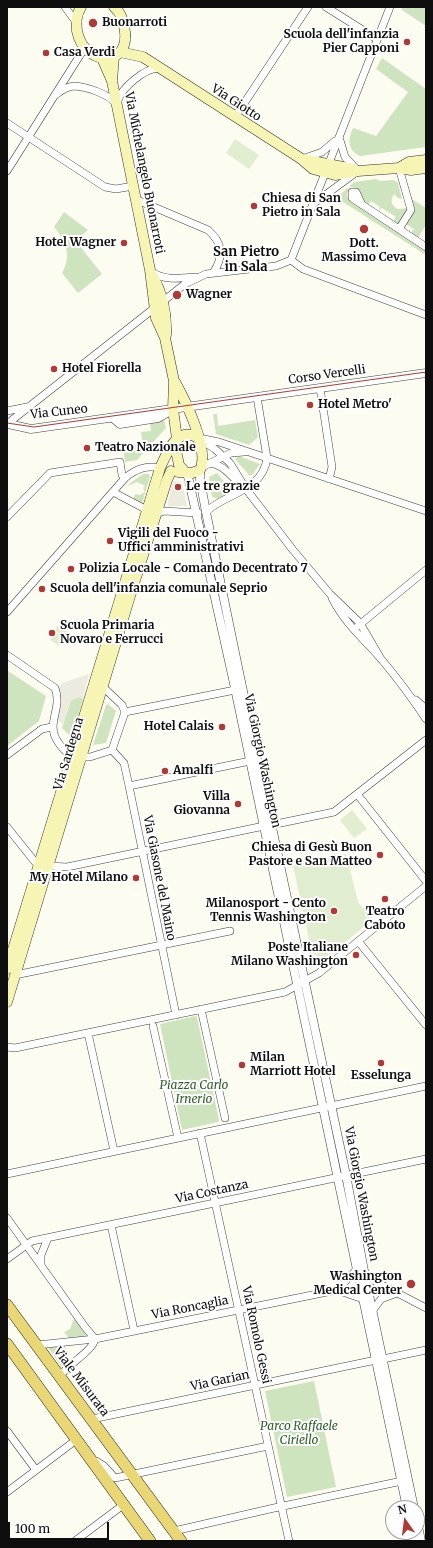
<!DOCTYPE html>
<html>
<head>
<meta charset="utf-8">
<style>
  body { margin:0 }
  #map { position:relative; width:433px; height:1548px; overflow:hidden; background:#fdfcf1; font-family:Merriweather,serif }
  canvas { display:block }
  .frame { position:absolute; inset:0; border:8px solid #0e0e0e; pointer-events:none }
  .north { position:absolute; left:385px; top:1500px; width:40px; height:40px; box-sizing:border-box; background:#fff; border:1px solid #9f9f9f; border-radius:50%; rotate:346deg; font-size:11px; font-weight:700; line-height:16px; text-align:center; color:#0e0e0e }
  .north::after { content:''; display:block; margin:auto; width:14px; height:18px; background:#af3a35; clip-path:polygon(50% 0,100% 100%,50% 72%,0 100%) }
  .scale { position:absolute; left:8px; top:1522px; width:101px; height:18px; box-sizing:border-box; border:2px solid #0e0e0e; border-top:0; padding-left:5px; font-size:12px; line-height:14px; white-space:nowrap; color:#0e0e0e; -webkit-text-stroke:3px #fff; paint-order:stroke }
</style>
</head>
<body>
<div id="map">
<canvas width="433" height="1548"></canvas>
<div class="frame"></div>
<div class="north">N</div>
<div class="scale">100 m</div>
</div>
<script>
const ctx = document.querySelector('canvas').getContext('2d');
ctx.lineJoin = 'round';
function fillPath(path, color) {
  ctx.fillStyle = color;
  ctx.fill(path, 'evenodd');
}
function strokePath(path, color, width, dash) {
  ctx.strokeStyle = color;
  ctx.lineWidth = width;
  ctx.lineCap = dash ? 'butt' : 'round';
  ctx.setLineDash(dash || []);
  ctx.stroke(path);
}
function label(font, color, halo, rows, align = 'center') {
  ctx.font = font + ' Merriweather,serif';
  ctx.lineWidth = 4;
  ctx.setLineDash([]);
  ctx.textBaseline = 'middle';
  ctx.strokeStyle = halo;
  ctx.fillStyle = color;
  for (const [text, x, y, turn = 0] of rows) {
    ctx.save();
    ctx.translate(x, y);
    ctx.rotate((+turn || 0) * Math.PI / 180);
    ctx.textAlign = isNaN(turn) ? turn : align;
    if (halo) ctx.strokeText(text, 0, 0);
    ctx.fillText(text, 0, 0);
    ctx.restore();
  }
}
fillPath(new Path2D(`
  M402,7H426V26L402,10Z
  M382,58L426,89V147L360,156C347,150 348,139 353,128L376,136L408,92L376,69Z
  M376,179L380,181L394,180L398,183L402,199L398,198L394,194C390,200 391,206 398,209L409,208L399,225L393,221L396,217L382,208L378,211L380,207L371,201L368,205L362,201L359,190L349,186L355,182Z
  M347,188L349,189L347,195L350,200L426,249V255L343,202L340,195Z
  M410,198L426,208V225L418,238L411,233L414,229L406,224Z
  M64,212L88,230L75,240L102,274L78,293L62,273C72,256 66,241 54,227Z
  M213,414H217L218,426L255,420L258,437L249,445L216,434Z
  M164,420L166,428L137,460L125,462L123,445H143L141,432L151,431L150,422Z
  M239,456L260,464L252,475H249L235,459Z
  M217,473L232,491L219,499L212,497L209,477Z
  M144,474H149L150,476L142,504L133,500L135,494L140,495L145,492L143,488L145,486L137,482L127,486L137,478Z
  M8,671L46,696L39,721L7,746Z
  M80,697L83,699L72,738L62,728L71,700Z
  M108,704L116,711L106,743L93,745L106,705Z
  M195,1016L197,1017L219,1120L218,1122L182,1130L160,1024Z
  M74,1318L85,1332L88,1333L90,1337L70,1340L64,1332L70,1329Z
  M47,1346H65L68,1358L63,1369Z
  M314,1381L336,1487L287,1497L265,1391Z`), '#cee4be');
fillPath(new Path2D(`
  M235,139L259,155L249,169L226,153Z
  M57,626L68,632L60,646L50,640Z
  M352,810L367,829L354,838L340,820Z
  M346,854L358,902L372,920L326,958L312,954L293,865Z`), '#e0edce');
fillPath(new Path2D(`
  M173,481L182,482L187,506H167Z
  M89,674L83,699L80,697L71,700L63,725L57,719L58,689L62,683Z`), '#edebe0');
const minor = new Path2D(`
  M65,7L76,22
  M326,7L377,39
  M57,94C61,90 69,86 75,86C87,87 109,94 116,104
  M118,101C121,88 145,68 159,68
  M235,117L308,7
  M7,123L105,187L116,189L133,186
  M305,158L322,152L335,141
  M399,168L411,210L399,229
  M7,171L82,52L83,46
  M135,199L208,230C223,243 224,257 213,273
  M361,203L356,192H352V198L426,247
  M313,204L358,171L345,157L339,137
  M291,260L390,7
  M291,260L303,269L426,315
  M152,272C165,281 180,278 196,277
  M320,388L332,467L329,479
  M7,411L27,407
  M7,424L185,284L206,274L276,266L291,260
  M198,438L215,449L230,463L246,489L293,550L330,594L360,623L381,659
  M204,439L219,442L426,511
  M209,463C222,464 229,474 238,482
  M202,467L231,453L244,452
  M113,492L147,510
  M206,512C223,494 263,492 267,458L257,397
  M156,514L164,511L198,513
  M7,517L50,473L120,462L122,475L125,478
  M332,598C345,624 364,639 382,660C398,679 412,698 426,719
  M7,612L125,478C136,469 146,465 160,468
  M358,626L426,570
  M7,655L55,688C63,709 45,723 58,742C62,748 65,752 71,756
  M416,700L426,709
  M125,712L235,690
  M112,750L124,763L129,786L176,1015
  M7,755L42,729L52,727
  M81,757H90L112,750L125,712L122,705L103,687
  M129,786L250,761
  M357,794L426,881
  M271,825L334,812L426,740
  M7,827L35,862L39,864
  M48,866L67,867L264,826
  M358,941L426,1025
  M15,975L230,931
  M201,1009L225,1118
  M153,1026L178,1138
  M88,1033L114,1151
  M7,1047L15,1048L285,992L319,973L426,886
  M200,1133L289,1541
  M7,1174L426,1086
  M7,1218L85,1327L95,1339
  M111,1225L134,1330
  M7,1259L32,1241L426,1159
  M41,1265V1255L48,1238
  M365,1276L426,1308
  M337,1290L357,1269
  M373,1310L381,1299L397,1293
  M37,1345L95,1339L337,1290L363,1299
  M383,1359L426,1350
  M60,1376C69,1363 92,1352 95,1339
  M92,1419L376,1360
  M7,1431L36,1470
  M92,1462L96,1461L104,1466L115,1478L268,1446
  M7,1492L76,1440
  M174,1531L274,1508L402,1481
  M75,1541L123,1505`);
const tertiary = new Path2D(`
  M113,418L120,424L158,418L172,410
  M8,424L31,429L426,373
  M200,470V479L206,512L240,677L346,1175L365,1276L414,1508
  M187,472L233,679L407,1508
  M417,1521L421,1541
  M412,1532L413,1541`);
const secondary = new Path2D(`
  M81,7C76,15 76,22 77,31C84,66 129,68 125,32C124,23 122,13 114,7
  M120,52L143,57L300,158L313,169L335,175L358,171L399,168L411,170L426,168
  M114,56L112,81L150,270L156,318L165,338L174,381L173,409L177,439L175,446L179,465L185,472
  M102,58L112,81
  M302,159L353,169
  M399,168L409,162L426,160
  M153,276C163,295 167,313 166,335
  M175,382C185,400 210,450 200,470L192,473L178,472
  M7,969L160,468C167,453 177,425 198,438
  M7,1002L130,596L167,480L171,471`);
const primary = new Path2D(`
  M7,1305L181,1541
  M7,1344L150,1541`);
strokePath(minor, '#414141', 8);
strokePath(tertiary, '#414141', 9);
strokePath(secondary, '#303030', 11);
strokePath(primary, '#1f1f1f', 12);
strokePath(minor, '#fff', 7);
strokePath(tertiary, '#fff', 8);
strokePath(secondary, '#f6f5b3', 10);
strokePath(primary, '#e9d775', 11);
strokePath(new Path2D(`
  M7,423L34,427L426,372`), '#af3a35', 1);
for (const [x, y, r, color] of [
  [93,23,5,"#af3a35"],
  [407,42,4,"#af3a35"],
  [46,53,4,"#af3a35"],
  [254,206,4,"#af3a35"],
  [364,229,5,"#af3a35"],
  [124,243,4,"#af3a35"],
  [177,295,5,"#af3a35"],
  [54,369,4,"#af3a35"],
  [310,405,4,"#af3a35"],
  [87,448,4,"#af3a35"],
  [178,487,4,"#af3a35"],
  [110,541,4,"#af3a35"],
  [71,569,4,"#af3a35"],
  [42,589,4,"#af3a35"],
  [52,633,4,"#af3a35"],
  [222,727,4,"#af3a35"],
  [165,771,4,"#af3a35"],
  [238,804,4,"#af3a35"],
  [380,855,4,"#af3a35"],
  [136,878,4,"#af3a35"],
  [385,899,4,"#af3a35"],
  [334,911,4,"#af3a35"],
  [356,955,4,"#af3a35"],
  [381,1063,4,"#af3a35"],
  [242,1065,4,"#af3a35"],
  [411,1284,5,"#af3a35"]
]) {
  const dot = new Path2D();
  dot.arc(x, y, r, 0, 2 * Math.PI);
  ctx.fillStyle = color;
  ctx.fill(dot);
  strokePath(dot, '#fff', 1.5);
}
label('bold 12px', '#0e0e0e', '#fff', [
  ["Buonarroti",102,23],
  ["Scuola dell'infanzia",399,35,"right"],
  ["Pier Capponi",399,49,"right"],
  ["Casa Verdi",54,53],
  ["Chiesa di San",262,199],
  ["Pietro in Sala",262,213],
  ["Hotel Wagner",116,243,"right"],
  ["Dott.",364,244,"center"],
  ["Massimo Ceva",364,258,"center"],
  ["Wagner",186,295],
  ["Hotel Fiorella",62,369],
  ["Hotel Metro'",318,405],
  ["Teatro Nazionale",95,448],
  ["Le tre grazie",186,487],
  ["Vigili del Fuoco -",118,534],
  ["Uffici amministrativi",118,548],
  ["Polizia Locale - Comando Decentrato 7",79,569],
  ["Scuola dell'infanzia comunale Seprio",50,589],
  ["Scuola Primaria",60,626],
  ["Novaro e Ferrucci",60,640],
  ["Hotel Calais",214,727,"right"],
  ["Amalfi",173,771],
  ["Villa",230,797,"right"],
  ["Giovanna",230,811,"right"],
  ["Chiesa di Gesù Buon",372,848,"right"],
  ["Pastore e San Matteo",372,862,"right"],
  ["My Hotel Milano",128,878,"right"],
  ["Milanosport - Cento",326,904,"right"],
  ["Tennis Washington",326,918,"right"],
  ["Teatro",385,912,"center"],
  ["Caboto",385,926,"center"],
  ["Poste Italiane",348,948,"right"],
  ["Milano Washington",348,962,"right"],
  ["Milan",250,1058],
  ["Marriott Hotel",250,1072],
  ["Esselunga",381,1076,"center"],
  ["Washington",402,1277,"right"],
  ["Medical Center",402,1291,"right"]
], 'left');
label('12px', '#0e0e0e', '#fff', [
  ["Via Giotto",236,103,33],
  ["Via Michelangelo Buonarroti",144,173,79],
  ["Corso Vercelli",327,375,-8],
  ["Via Cuneo",59,412,-6],
  ["Via Sardegna",69,754,-73],
  ["Via Giorgio Washington",262,761,78],
  ["Via Giasone del Maino",159,878,79],
  ["Via Costanza",212,1192,-12],
  ["Via Giorgio Washington",361,1194,79],
  ["Via Roncaglia",190,1308,-11],
  ["Via Romolo Gessi",256,1335,78],
  ["Via Garian",220,1381,-12],
  ["Viale Misurata",81,1382,53]
]);
label('italic 12px', '#2c5f25', '#fff', [
  ["Piazza Carlo",194,1086],
  ["Irnerio",194,1100],
  ["Parco Raffaele",299,1427],
  ["Ciriello",299,1441]
]);
label('bold 13px', '#0e0e0e', '#fff', [
  ["San Pietro",246,252],
  ["in Sala",246,267]
]);
</script>
</body>
</html>
